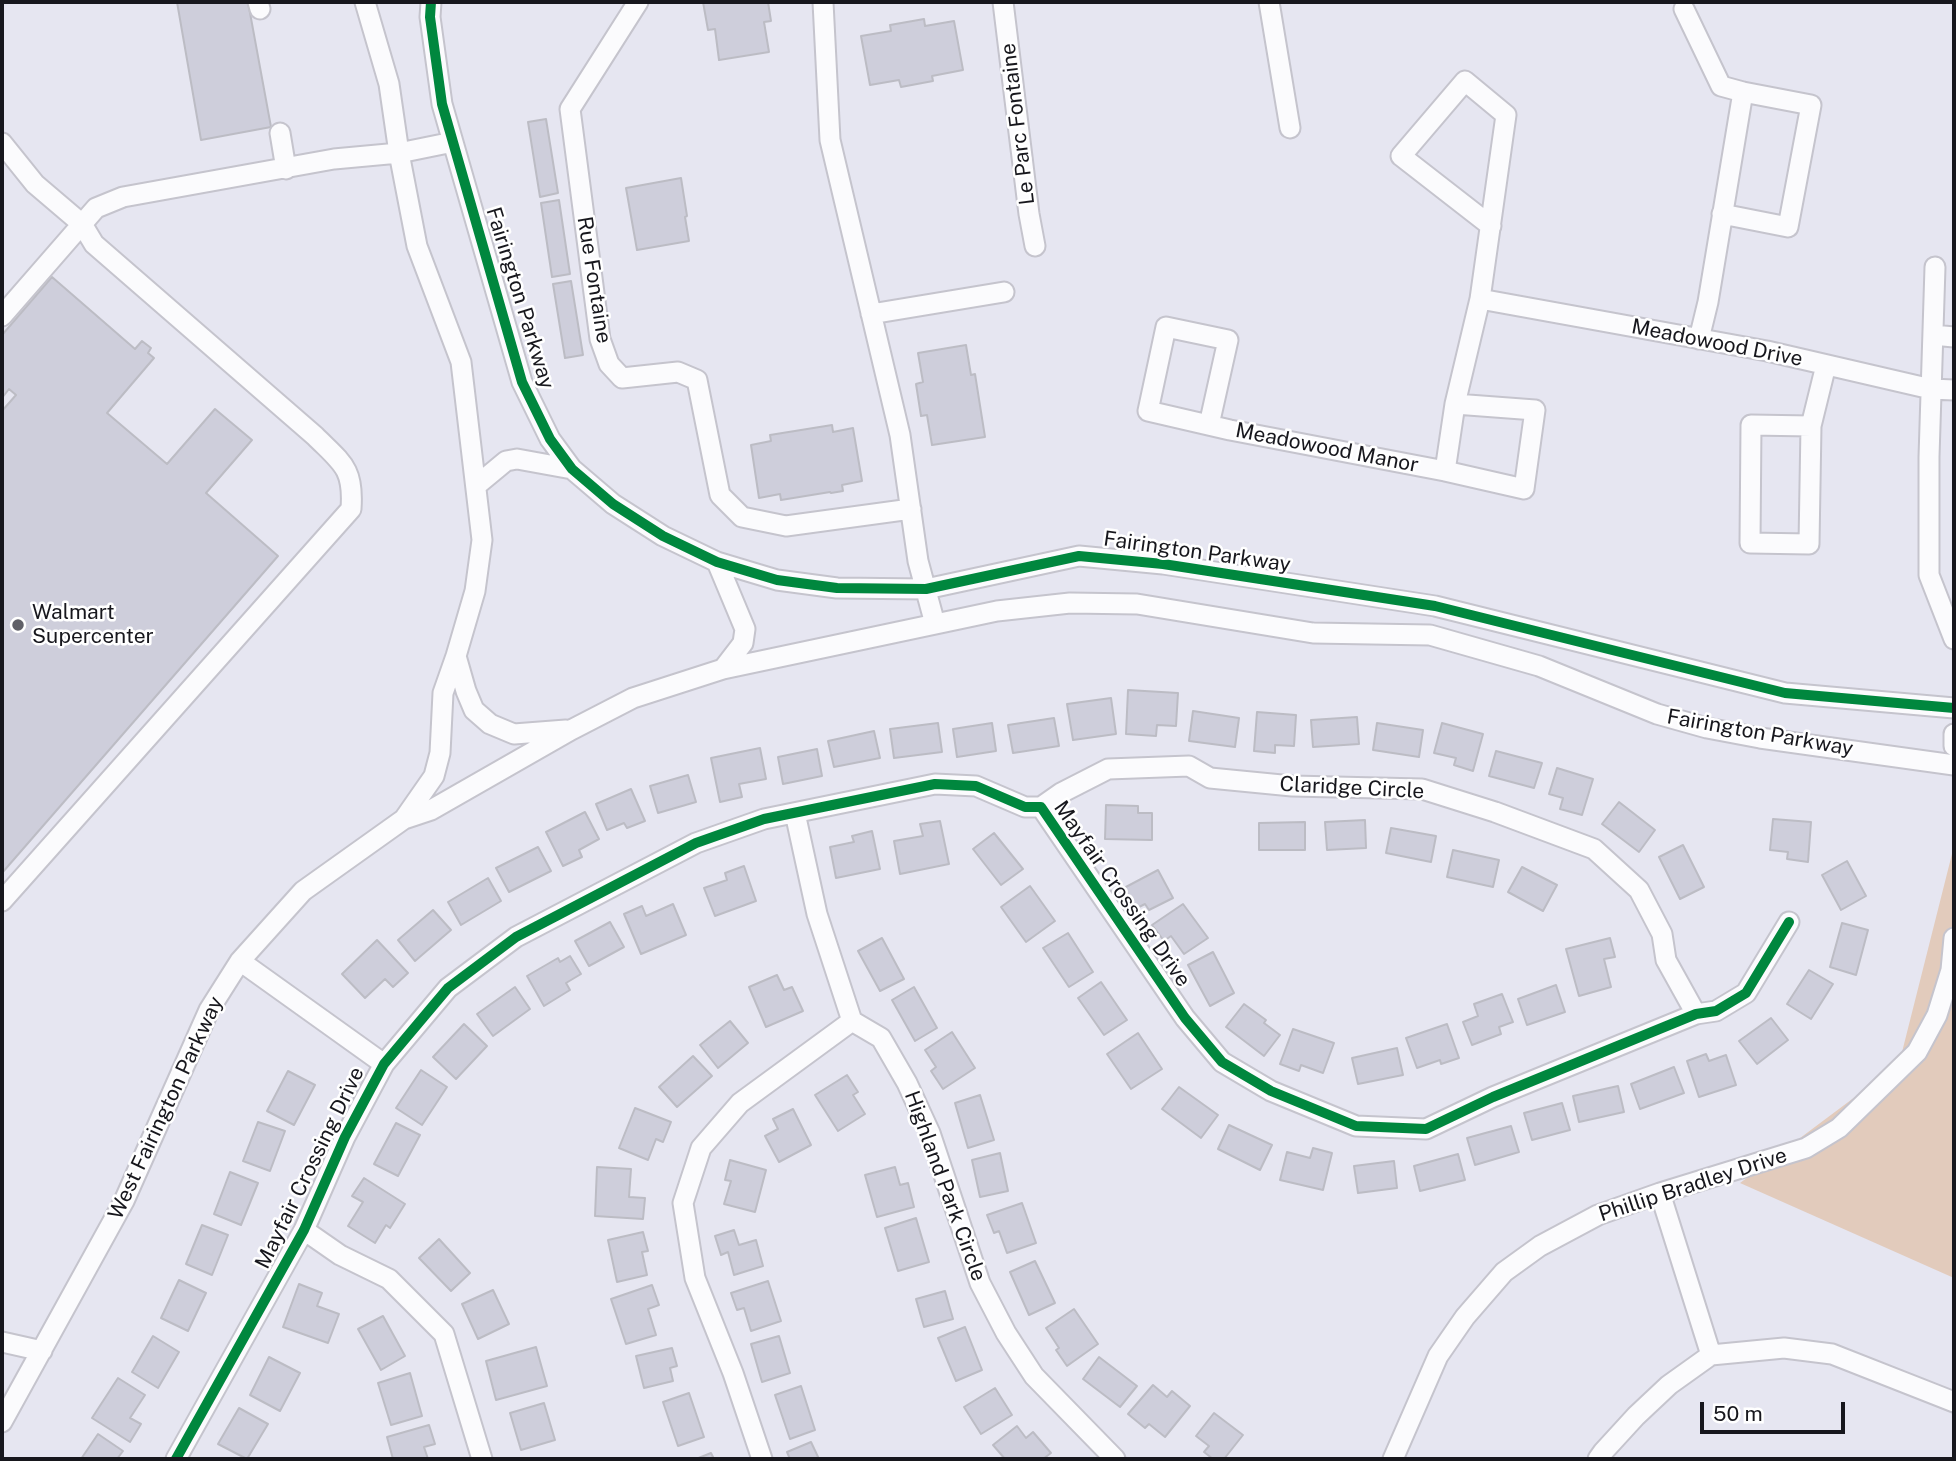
<!DOCTYPE html>
<html>
<head>
<meta charset="utf-8">
<style>
  body { margin:0 }
  #map { position:relative; width:1956px; height:1461px; overflow:hidden; background:#e6e6f1; font-family:"Public Sans",sans-serif }
  canvas { display:block }
  .frame { position:absolute; inset:0; border:4px solid #17171d; pointer-events:none }
  .scale { position:absolute; left:1700px; top:1402px; width:145px; height:32px; box-sizing:border-box; border:4px solid #17171d; border-top:0; padding-left:9px; font-size:21px; line-height:24px; white-space:nowrap; color:#17171d; -webkit-text-stroke:5px #fff; paint-order:stroke }
</style>
</head>
<body>
<div id="map">
<canvas width="1956" height="1461"></canvas>
<div class="frame"></div>
<div class="scale">50 m</div>
</div>
<script>
const ctx = document.querySelector('canvas').getContext('2d');
ctx.lineJoin = 'round';
function fillPath(path, color) {
  ctx.fillStyle = color;
  ctx.fill(path, 'evenodd');
}
function strokePath(path, color, width, dash) {
  ctx.strokeStyle = color;
  ctx.lineWidth = width;
  ctx.lineCap = dash ? 'butt' : 'round';
  ctx.setLineDash(dash || []);
  ctx.stroke(path);
}
function label(font, color, halo, rows, align = 'center') {
  ctx.font = font + ' "Public Sans",sans-serif';
  ctx.lineWidth = 5;
  ctx.setLineDash([]);
  ctx.textBaseline = 'middle';
  ctx.strokeStyle = halo;
  ctx.fillStyle = color;
  for (const [text, x, y, turn = 0] of rows) {
    ctx.save();
    ctx.translate(x, y);
    ctx.rotate((+turn || 0) * Math.PI / 180);
    ctx.textAlign = isNaN(turn) ? turn : align;
    if (halo) ctx.strokeText(text, 0, 0);
    ctx.fillText(text, 0, 0);
    ctx.restore();
  }
}
fillPath(new Path2D(`
  M1954,846V1278L1740,1183L1899,1064Z`), '#e2cbbc');
const building = new Path2D(`
  M177,2H248L271,127L201,140Z
  M703,2H768L771,21L764,22L769,52L719,60L715,29L708,30Z
  M924,19L925,26L954,21L963,70L932,76L933,81L901,87L899,80L870,85L861,36L891,31L890,25Z
  M546,119L558,193L540,197L528,122Z
  M681,178L687,216L685,217L689,241L637,250L626,188Z
  M559,200L570,274L552,277L541,203Z
  M52,277L135,349L142,341L151,348L148,353L154,358L107,413L167,464L215,409L252,440L206,493L278,556L2,873V411L16,395L9,389L2,398V335Z
  M571,281L583,355L565,358L553,284Z
  M966,345L971,375L975,374L985,437L932,445L927,415L921,416L916,384L923,382L918,353Z
  M832,425L833,432L853,428L862,481L842,485L843,491L831,493L830,492L781,500L780,494L759,498L751,445L771,441L770,435Z
  M1128,690L1178,693L1176,726L1157,725L1156,736L1126,734Z
  M1111,698L1116,734L1073,740L1067,704Z
  M1193,711L1239,718L1235,747L1189,741Z
  M1257,712L1296,715L1294,746L1275,745V753L1254,751Z
  M1357,717L1359,744L1313,747L1311,720Z
  M1054,718L1059,746L1013,753L1008,725Z
  M938,723L942,752L894,758L890,729Z
  M992,723L996,751L957,757L953,729Z
  M1377,723L1423,730L1419,757L1373,750Z
  M1442,723L1483,734L1473,771L1454,765L1456,758L1434,753Z
  M874,731L880,758L834,767L828,741Z
  M760,748L766,779L739,784L742,797L720,802L711,758Z
  M817,749L822,776L783,784L778,757Z
  M1496,751L1542,763L1534,788L1489,776Z
  M1557,768L1593,779L1582,815L1560,809L1563,798L1549,794Z
  M688,775L696,802L658,813L650,786Z
  M631,789L645,821L627,828L624,823L607,830L596,804Z
  M1619,802L1655,830L1639,852L1602,824Z
  M1106,805L1138,806V813H1152V840L1105,839Z
  M585,812L599,839L579,850L582,857L563,866L546,832Z
  M1773,819L1811,822L1808,862L1787,859L1788,852L1770,850Z
  M1365,820L1366,848L1327,850L1325,822Z
  M940,821L949,864L900,874L894,841L923,836L920,824Z
  M1305,822V850H1259V823Z
  M1391,828L1436,836L1431,862L1386,853Z
  M872,831L880,869L836,878L830,847L854,842L852,836Z
  M994,833L1023,869L1001,885L973,849Z
  M1683,845L1704,887L1680,899L1659,857Z
  M538,847L551,871L509,892L496,868Z
  M1453,850L1499,860L1493,887L1447,877Z
  M1847,861L1866,896L1841,910L1822,875Z
  M744,866L756,901L715,916L704,888L727,880L725,873Z
  M1522,867L1557,885L1543,911L1508,892Z
  M1158,870L1173,898L1149,910L1145,904L1135,909L1124,888Z
  M488,878L501,901L461,925L448,902Z
  M1030,886L1055,921L1026,942L1001,907Z
  M673,904L686,935L641,954L624,914L642,906L646,916Z
  M1183,904L1208,938L1184,954L1171,936L1164,941L1152,925Z
  M433,910L451,930L415,961L398,940Z
  M610,922L624,947L589,966L575,941Z
  M1842,923L1868,930L1856,975L1830,967Z
  M1068,933L1093,972L1069,987L1043,948Z
  M882,938L904,979L880,991L858,951Z
  M1610,938L1615,957L1604,959L1611,987L1579,996L1566,949Z
  M377,940L408,973L393,987L385,979L365,998L342,974Z
  M1213,952L1234,993L1210,1006L1188,965Z
  M570,956L581,974L566,983L570,990L544,1006L527,976L558,958L560,962Z
  M1809,970L1833,984L1811,1019L1787,1004Z
  M777,975L784,990L792,987L803,1011L766,1027L749,987Z
  M1101,982L1127,1020L1104,1035L1078,998Z
  M1556,985L1565,1012L1527,1025L1518,999Z
  M515,987L530,1009L493,1036L477,1014Z
  M914,987L937,1028L915,1041L892,1000Z
  M1502,994L1513,1022L1499,1027L1501,1034L1472,1045L1463,1022L1478,1016L1474,1004Z
  M1244,1004L1266,1020L1264,1023L1280,1035L1264,1056L1226,1027Z
  M1771,1018L1788,1040L1757,1064L1739,1041Z
  M730,1021L748,1043L718,1068L700,1045Z
  M464,1024L487,1046L456,1079L433,1057Z
  M1447,1024L1459,1058L1441,1064L1440,1060L1417,1068L1406,1038Z
  M1293,1029L1334,1043L1323,1073L1301,1065L1299,1071L1280,1064Z
  M952,1032L975,1068L943,1089L931,1071L936,1067L925,1050Z
  M1138,1033L1162,1069L1131,1089L1107,1054Z
  M1397,1048L1403,1075L1358,1084L1352,1058Z
  M1706,1054L1709,1061L1726,1055L1736,1085L1699,1097L1687,1061Z
  M693,1056L712,1076L677,1107L659,1087Z
  M1674,1067L1684,1093L1640,1109L1631,1084Z
  M421,1070L447,1087L422,1125L396,1108Z
  M288,1071L315,1085L294,1125L267,1111Z
  M847,1075L858,1092L853,1095L865,1114L838,1131L815,1095Z
  M1618,1086L1624,1112L1579,1122L1573,1096Z
  M1179,1087L1218,1115L1201,1138L1162,1109Z
  M980,1095L994,1140L968,1148L955,1103Z
  M1562,1103L1570,1130L1532,1140L1524,1113Z
  M635,1108L671,1122L663,1142L656,1139L648,1160L619,1148Z
  M793,1109L811,1145L779,1162L765,1136L778,1129L773,1119Z
  M258,1122L285,1131L270,1171L243,1161Z
  M396,1123L420,1135L398,1176L374,1164Z
  M1229,1125L1272,1145L1260,1170L1218,1149Z
  M1511,1126L1519,1152L1475,1165L1467,1138Z
  M1313,1148L1332,1153L1323,1190L1280,1180L1287,1152L1310,1158Z
  M1000,1153L1008,1191L980,1197L972,1160Z
  M1458,1154L1465,1180L1420,1191L1414,1166Z
  M730,1160L766,1170L755,1212L724,1204L731,1181L725,1180Z
  M1394,1161L1397,1188L1358,1193L1354,1166Z
  M597,1167L631,1169L629,1197L645,1198L643,1219L595,1216Z
  M895,1167L900,1185L908,1183L914,1207L877,1217L865,1175Z
  M230,1172L258,1183L241,1225L214,1214Z
  M364,1178L405,1204L390,1228L386,1225L375,1243L348,1226L363,1202L352,1196Z
  M1022,1203L1036,1243L1007,1253L999,1231L994,1233L987,1215Z
  M916,1218L929,1262L898,1271L885,1228Z
  M202,1225L228,1235L212,1275L186,1264Z
  M734,1230L739,1245L756,1240L763,1266L734,1275L728,1252L721,1255L715,1236Z
  M643,1232L648,1251L642,1252L647,1275L617,1282L608,1240Z
  M439,1239L470,1273L451,1291L419,1258Z
  M1035,1261L1055,1303L1029,1315L1010,1272Z
  M179,1280L206,1293L188,1331L161,1318Z
  M768,1281L781,1321L751,1331L744,1308L737,1310L731,1293Z
  M299,1284L322,1293L317,1306L339,1314L328,1343L283,1327Z
  M652,1285L659,1305L648,1309L656,1335L626,1344L611,1299Z
  M493,1290L509,1324L478,1339L462,1304Z
  M945,1291L953,1319L924,1327L916,1299Z
  M1074,1309L1098,1344L1067,1366L1056,1350L1059,1348L1046,1328Z
  M383,1316L405,1356L381,1370L358,1329Z
  M965,1327L982,1370L956,1381L938,1338Z
  M153,1336L179,1352L158,1388L132,1372Z
  M779,1336L790,1373L762,1382L751,1344Z
  M536,1347L547,1386L496,1400L486,1361Z
  M672,1348L677,1366L670,1368L673,1381L644,1388L636,1356Z
  M269,1357L300,1373L280,1411L250,1395Z
  M1099,1357L1137,1386L1120,1407L1083,1379Z
  M410,1373L422,1416L391,1425L378,1383Z
  M118,1378L145,1395L130,1418L141,1424L130,1442L92,1418Z
  M1153,1385L1167,1397L1172,1391L1190,1406L1165,1437L1149,1424L1145,1428L1128,1414Z
  M801,1386L815,1430L790,1439L775,1395Z
  M995,1388L1012,1415L981,1434L964,1407Z
  M689,1393L704,1437L678,1446L663,1402Z
  M544,1403L555,1440L521,1450L510,1413Z
  M239,1408L268,1424L247,1459L218,1444Z
  M1214,1413L1243,1435L1224,1459H1213L1204,1452L1209,1446L1196,1436Z
  M429,1425L435,1444L424,1447L428,1459H393L387,1437Z
  M1017,1426L1026,1438L1033,1432L1051,1453L1043,1459H1005L993,1445Z
  M98,1434L123,1451L117,1459H81Z
  M811,1442L819,1459H790L787,1452Z
  M711,1453L714,1459H696Z`);
fillPath(building, '#cecedb');
strokePath(building, '#bcbcc4', 2);
const minor = new Path2D(`
  M258,2L260,9
  M431,2L430,17L442,104L522,382L550,439L572,469L613,504L663,536L717,562L777,580L837,588L926,589L1079,556L1163,564L1435,606L1785,693L1954,708
  M638,2L570,109L600,339L609,364L622,378L678,372L697,380L720,495L742,517L786,526L911,509
  M823,2L830,140L900,435L918,561L935,624
  M1003,2L1029,214L1035,246
  M1269,2L1290,128
  M1684,9L1721,86L1743,92L1811,105L1788,227L1722,214
  M280,133L286,169
  M2,143L35,184L82,224L94,244L315,436C342,463 354,468 351,509L2,901
  M1935,267L1929,457V575L1954,639
  M1480,299L1767,351L1931,389L1954,390
  M871,314L1004,292
  M2,316L96,208L123,197L334,159L399,153L453,142
  M1933,335L1954,337
  M1699,339L1708,302L1743,92
  M1209,425L1228,340L1166,327L1148,411L1230,430L1445,471L1524,489L1535,410L1455,404
  M1811,426L1751,425L1750,543L1809,544L1811,426L1826,365
  M1445,471L1455,404L1480,299L1506,115L1465,81L1401,156L1491,226
  M477,485L506,461L517,459L572,469
  M717,562L745,629L743,643L723,669
  M456,656L466,691L474,710L490,724L514,734L566,730
  M1954,734V746
  M1041,807L1061,793L1108,769L1189,766L1210,778L1292,786L1422,789L1495,812L1594,849L1639,890L1662,934L1666,960L1696,1014
  M795,813L817,914L852,1021L881,1038L907,1083L930,1133L980,1283L1006,1333L1034,1376L1115,1459
  M404,819L431,810L571,730L633,698L723,669L997,611L1070,603L1137,604L1313,633L1430,635L1539,666L1657,714L1707,728L1760,738L1954,765
  M240,961L384,1064
  M1660,1193L1711,1355
  M304,1230L340,1255L389,1279L444,1334L482,1459
  M2,1342L42,1351
  M2,1422L124,1201L209,1010L240,961L303,891L404,819L434,776L440,753L443,693L456,656L475,591L482,540L461,362L417,246L399,153L389,84L365,2
  M176,1459L304,1230L345,1137L384,1064L448,988L516,937L696,843L764,819L935,784L976,786L1025,807H1041L1185,1018L1222,1062L1271,1091L1356,1126L1426,1129L1493,1097L1696,1014L1716,1011L1746,993L1789,922
  M762,1459L733,1373L695,1278L683,1203L701,1148L740,1103L852,1021
  M1393,1459L1438,1356L1465,1317L1504,1272L1540,1246L1598,1215L1660,1193L1806,1148L1839,1128L1917,1052L1937,1015L1951,970L1954,938
  M1598,1459L1603,1452L1636,1416L1669,1385L1711,1355L1784,1348L1832,1354L1954,1402`);
strokePath(minor, '#c5c4cd', 23);
strokePath(minor, '#fbfbfd', 19);
strokePath(new Path2D(`
  M431,2L430,17L442,104L522,382L550,439L572,469L613,504L663,536L717,562L777,580L837,588L926,589L1079,556L1163,564L1435,606L1785,693L1954,708
  M176,1459L304,1230L345,1137L384,1064L448,988L516,937L696,843L764,819L935,784L976,786L1025,807H1041L1185,1018L1222,1062L1271,1091L1356,1126L1426,1129L1493,1097L1696,1014L1716,1011L1746,993L1789,922`), '#00873e', 10);
for (const [x, y, r, color] of [
  [18,625,7,"#5f5f67"]
]) {
  const dot = new Path2D();
  dot.arc(x, y, r, 0, 2 * Math.PI);
  ctx.fillStyle = color;
  ctx.fill(dot);
  strokePath(dot, '#fff', 2.5);
}
label('21px', '#17171d', '#fff', [
  ["Le Parc Fontaine",1018,124,-97],
  ["Rue Fontaine",594,280,81],
  ["Fairington Parkway",520,298,73],
  ["Meadowood Drive",1717,343,11],
  ["Meadowood Manor",1327,448,11],
  ["Fairington Parkway",1197,552,8],
  ["Fairington Parkway",1760,733,10],
  ["Claridge Circle",1352,788,3],
  ["Mayfair Crossing Drive",1122,894,55],
  ["West Fairington Parkway",166,1108,-65],
  ["Mayfair Crossing Drive",310,1168,-64],
  ["Phillip Bradley Drive",1693,1185,-18],
  ["Highland Park Circle",945,1186,70]
]);
label('21px', '#17171d', '#fff', [
  ["Walmart",32,613],
  ["Supercenter",32,637]
], 'left');
</script>
</body>
</html>
